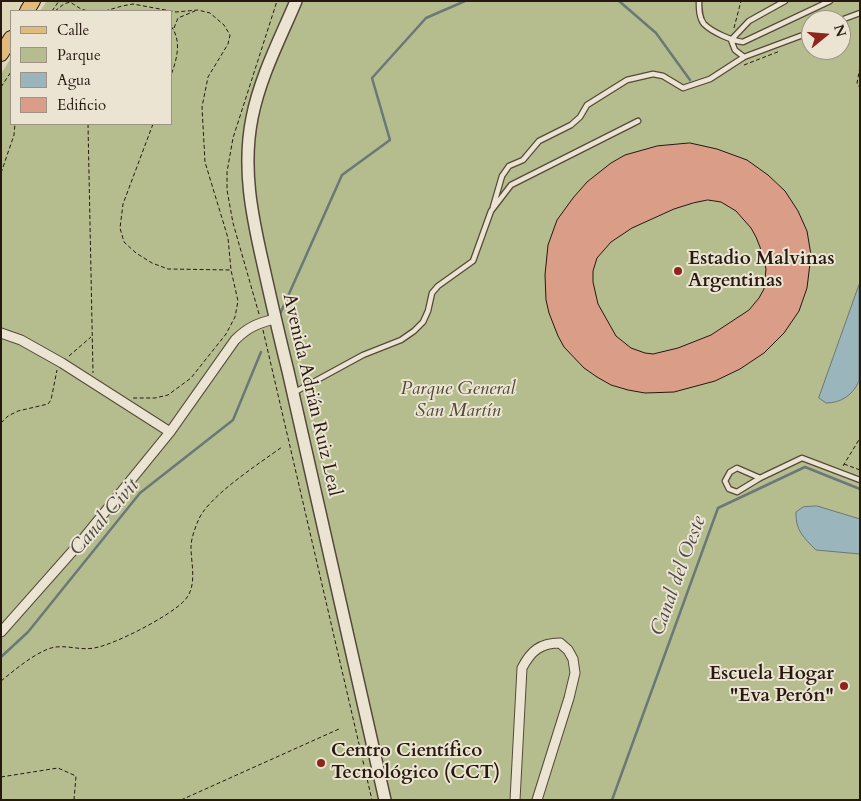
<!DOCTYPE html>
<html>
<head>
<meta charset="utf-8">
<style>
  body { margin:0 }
  #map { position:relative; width:861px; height:801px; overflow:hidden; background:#e0d6ba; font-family:Cardo,serif }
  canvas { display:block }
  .frame { position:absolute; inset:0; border:2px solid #271810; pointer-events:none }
  .legend { position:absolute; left:10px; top:10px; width:162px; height:115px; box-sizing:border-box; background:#ebe4d2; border:1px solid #9d9284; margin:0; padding:6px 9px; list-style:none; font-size:15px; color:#271810 }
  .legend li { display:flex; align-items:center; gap:10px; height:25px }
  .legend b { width:25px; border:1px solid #9d9284 }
  .north { position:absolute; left:801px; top:10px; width:50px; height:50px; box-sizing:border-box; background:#ebe4d2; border:1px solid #9d9284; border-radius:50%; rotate:73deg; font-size:14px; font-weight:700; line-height:20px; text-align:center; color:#271810 }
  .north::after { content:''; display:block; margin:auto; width:18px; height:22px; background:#8f2418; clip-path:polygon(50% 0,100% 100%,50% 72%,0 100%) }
</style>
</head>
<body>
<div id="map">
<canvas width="861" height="801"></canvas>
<div class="frame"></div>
<ul class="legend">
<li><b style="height:6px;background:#e0bb7d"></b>Calle</li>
<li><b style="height:14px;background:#b5bd8e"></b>Parque</li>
<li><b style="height:14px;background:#9ab6bc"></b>Agua</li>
<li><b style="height:14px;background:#d99d88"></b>Edificio</li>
</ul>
<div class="north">N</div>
</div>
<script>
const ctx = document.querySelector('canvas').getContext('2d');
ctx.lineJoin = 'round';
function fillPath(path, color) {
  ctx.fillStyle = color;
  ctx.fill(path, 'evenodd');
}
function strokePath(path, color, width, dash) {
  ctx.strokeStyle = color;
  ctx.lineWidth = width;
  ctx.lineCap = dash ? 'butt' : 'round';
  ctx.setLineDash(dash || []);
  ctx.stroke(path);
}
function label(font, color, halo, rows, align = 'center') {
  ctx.font = font + ' Cardo,serif';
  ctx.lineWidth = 4;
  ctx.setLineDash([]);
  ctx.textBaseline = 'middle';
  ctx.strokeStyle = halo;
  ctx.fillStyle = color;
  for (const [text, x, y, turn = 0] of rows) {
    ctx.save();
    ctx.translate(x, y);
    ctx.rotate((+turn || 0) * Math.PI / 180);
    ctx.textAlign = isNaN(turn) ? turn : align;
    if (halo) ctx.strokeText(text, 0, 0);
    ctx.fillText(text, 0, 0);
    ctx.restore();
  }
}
fillPath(new Path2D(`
  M47,1H860V800H1V74L11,58V124H171V11H40ZM811,20H841V50H811Z`), '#b5bd8e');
const water = new Path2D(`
  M859,285V381C853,395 841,403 826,403L819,398Z
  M817,506L860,519V554L816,550C804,538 795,530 796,512L803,507Z`);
fillPath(water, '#9ab6bc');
strokePath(water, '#6c7777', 1);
strokePath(new Path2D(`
  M619,1L656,33L690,80
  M280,314L342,175L390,140L372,78L426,18L465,1
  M1,657L28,632L140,493L233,420L261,352
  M612,800L718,508L805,467L860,489`), '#6c7777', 2.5);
const building = new Path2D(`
  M690,143L717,149L747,160L768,175L785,191L798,211L807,231L811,255L807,288L799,311L784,333L764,353L740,369L715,381L674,392L645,393L628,390L611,385L597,377L584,368L564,347L558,336L549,313L546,300L545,275L548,245L557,220L573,198L587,182L611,163L625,155L657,146ZM708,200L721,202L736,211L751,228L756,237L760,247L766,269L764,289L759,298L749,310L711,335L678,348L653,354L645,353L631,348L616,336L598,304L593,282V271L597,258L611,242L632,228L674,209L693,203Z`);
fillPath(building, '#d99d88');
strokePath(building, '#271810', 1);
const service = new Path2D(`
  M699,1C699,9 699,18 704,24C712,32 732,41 743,42L830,1
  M785,1L749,21L731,40L735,50L744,57L811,32
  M841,20L860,13
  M493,207L502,176L509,166L523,160L539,141L571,125L580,117L587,105L627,80L653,74L663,76L683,88L710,79L744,57
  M295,392L363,355L401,340L414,331L423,322L428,311L432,293L438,286L473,261L491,211L511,185L638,121
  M760,478L737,468L730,472L725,481L729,489L737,492L760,478L802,458L860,480`);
const minor = new Path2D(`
  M1,333L21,340L62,363L170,432
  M1,632L78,545L170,432L235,340C248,327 258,323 275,319
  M515,800L522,668C531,651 540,643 560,643L568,650L573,659L575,673L569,698L537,800`);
const tertiary = new Path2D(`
  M296,1C280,39 260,77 252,118C242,168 252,216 263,264C271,300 279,335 288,371L385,800`);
const primary = new Path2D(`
  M27,11L33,1
  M1,54L11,38`);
strokePath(service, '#55483a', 7);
strokePath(minor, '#55483a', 11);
strokePath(tertiary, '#55483a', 14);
strokePath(primary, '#271810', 16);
strokePath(new Path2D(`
  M52,11L59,1
  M55,11L64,4L70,2L81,9L88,11
  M105,11L122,6L133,4L176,12L198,10L210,13L224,25L230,35L228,44L208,77L202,107L205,162L228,238L231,270L238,301L235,317L226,334L191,378L168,395L155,398H133
  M171,26C182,41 177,59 171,75
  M174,28L178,18L195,11
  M734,28L741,1
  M744,65L780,51
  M860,67L857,83L860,88
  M1,87L11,72
  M88,124L93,373
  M153,124L123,204L120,228L124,242L136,253L152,263L168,269L231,270
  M1,173L14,135L15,124
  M259,314L233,223L227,190V172L233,138L277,1
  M263,330L372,800
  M69,356L91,337
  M1,423L8,416L18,411L48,404L51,400L57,370
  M844,464L860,470
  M843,466L860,438
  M1,681C16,669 31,656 48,649C63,643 79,651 94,648C114,645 170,616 184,601C198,587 191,564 191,547C191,539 195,528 198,521C207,497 260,463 282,447
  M1,777L58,768L76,776L74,800
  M181,800L339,729`), '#271810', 1, [4, 2.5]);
strokePath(service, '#ebe4d2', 4.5);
strokePath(minor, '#ebe4d2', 9);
strokePath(tertiary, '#ebe4d2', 11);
strokePath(primary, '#e0bb7d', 14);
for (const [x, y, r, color] of [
  [678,271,5,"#8f2418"],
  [844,686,5,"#8f2418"],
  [321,763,5,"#8f2418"]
]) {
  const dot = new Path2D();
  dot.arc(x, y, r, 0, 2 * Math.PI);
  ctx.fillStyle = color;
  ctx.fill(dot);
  strokePath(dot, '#ebe4d2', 2);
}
label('bold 19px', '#271810', '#ebe4d2', [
  ["Estadio Malvinas",688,260],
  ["Argentinas",688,282],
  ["Escuela Hogar",834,675,"right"],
  ["\"Eva Perón\"",834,697,"right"],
  ["Centro Científico",331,752],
  ["Tecnológico (CCT)",331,774]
], 'left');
label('italic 19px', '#524a36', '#ebe4d2', [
  ["Parque General",458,390],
  ["San Martín",458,412]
]);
label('19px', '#271810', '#ebe4d2', [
  ["Avenida Adrián Ruiz Leal",311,395,77]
]);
label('italic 20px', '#4a4744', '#ebe4d2', [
  ["Canal Civit",105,518,-49],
  ["Canal del Oeste",679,576,-70]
]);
</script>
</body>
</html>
